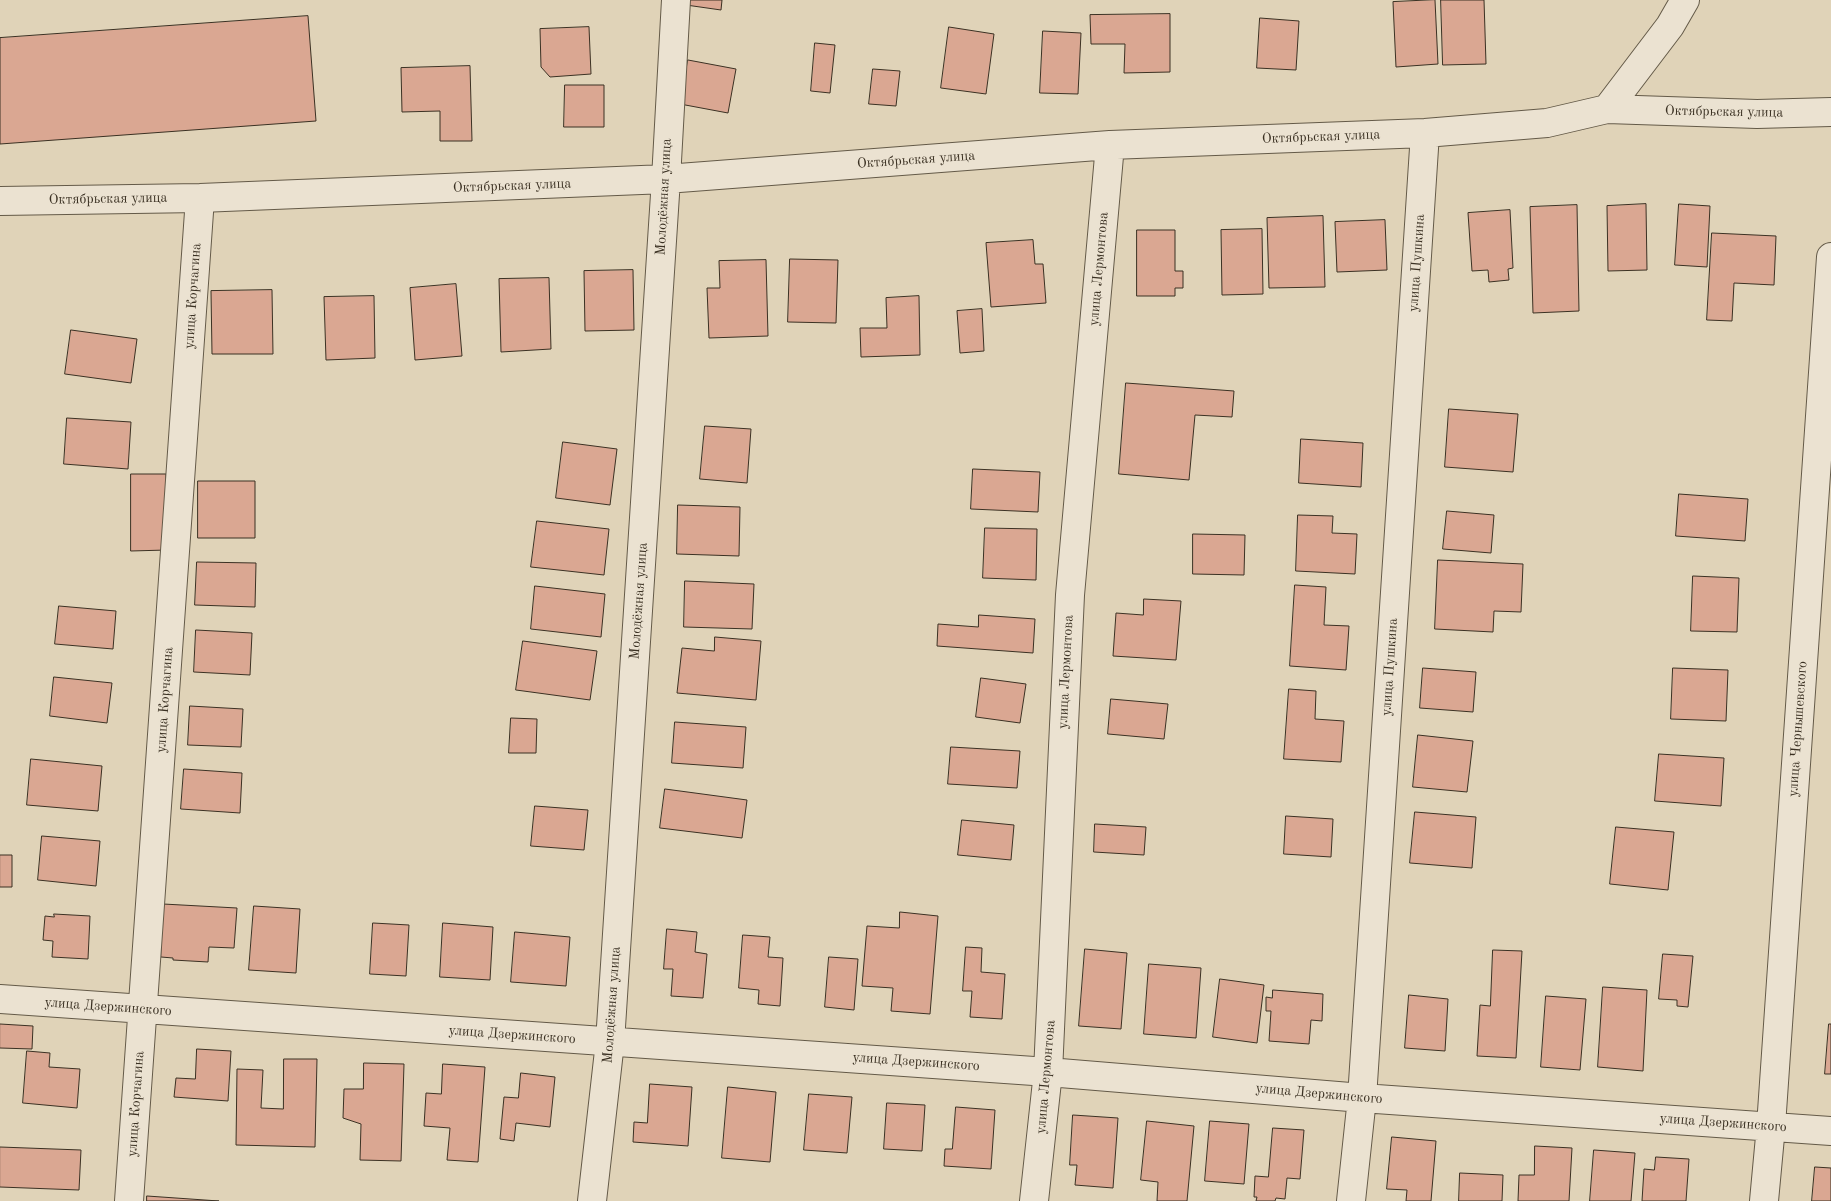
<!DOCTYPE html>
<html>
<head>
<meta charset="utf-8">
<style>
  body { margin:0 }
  canvas { display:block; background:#e0d3b8 }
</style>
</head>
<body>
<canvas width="1831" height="1201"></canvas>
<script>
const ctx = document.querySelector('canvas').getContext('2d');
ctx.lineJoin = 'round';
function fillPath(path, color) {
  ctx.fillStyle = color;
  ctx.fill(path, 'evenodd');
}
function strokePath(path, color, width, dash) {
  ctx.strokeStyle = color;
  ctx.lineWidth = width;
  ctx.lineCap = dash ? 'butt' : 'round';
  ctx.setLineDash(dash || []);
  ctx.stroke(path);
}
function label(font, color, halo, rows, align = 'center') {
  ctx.font = font + ' "Old Standard TT",serif';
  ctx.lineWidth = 4;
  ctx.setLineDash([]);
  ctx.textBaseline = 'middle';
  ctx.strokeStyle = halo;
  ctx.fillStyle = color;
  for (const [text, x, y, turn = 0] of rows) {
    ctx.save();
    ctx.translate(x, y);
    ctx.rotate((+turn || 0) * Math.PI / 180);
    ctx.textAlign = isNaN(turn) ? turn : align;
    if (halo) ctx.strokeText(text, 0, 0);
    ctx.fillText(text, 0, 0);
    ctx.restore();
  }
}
const building = new Path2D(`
  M686,0H722L721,10L686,5Z
  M1435,0L1438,64L1396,67L1393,2Z
  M1441,0H1484L1486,64L1443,65Z
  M1170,14V72L1124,73L1125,44H1091L1090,15Z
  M308,16L316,121L0,144V38Z
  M1260,18L1299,21L1296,70L1257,68Z
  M589,27L591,74L550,77L541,67L540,29Z
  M949,27L994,34L986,94L941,88Z
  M1043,31L1081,33L1078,94L1040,93Z
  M815,43L835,45L830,93L811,91Z
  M688,60L736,69L728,113L680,104Z
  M470,66L472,141H440V111L402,112L401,68Z
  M873,69L900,71L896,106L869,104Z
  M565,85H604V127H564Z
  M1646,204L1647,270L1608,271L1607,206Z
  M1679,204L1710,206L1707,267L1675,265Z
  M1577,205L1579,311L1533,313L1530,207Z
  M1510,210L1513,268L1508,269L1509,280L1489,282L1488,270L1472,271L1468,213Z
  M1323,216L1325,287L1269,288L1267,218Z
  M1385,220L1387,270L1337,272L1335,222Z
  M1262,229L1263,294L1222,295L1221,230Z
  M1137,230H1175V271H1183V288H1175V296H1137Z
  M1712,233L1776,236L1774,285L1734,283L1732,321L1707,320Z
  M1033,240L1035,264H1043L1046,303L991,307L986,243Z
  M790,259L838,260L836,323L788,322Z
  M766,260L768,336L709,338L707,288H720L719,261Z
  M633,270L634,330L585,331L584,271Z
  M549,278L551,349L501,352L499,279Z
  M456,284L462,356L415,360L410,288Z
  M272,290L273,354H212L211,291Z
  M374,296L375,358L326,360L324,297Z
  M919,296L920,355L861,357L860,328H887L886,298Z
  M982,309L984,351L960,353L957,311Z
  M71,330L137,339L131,383L65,374Z
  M1126,383L1234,391L1232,417L1195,415L1189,480L1119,474Z
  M1449,409L1518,414L1513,472L1445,467Z
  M67,418L131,422L128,469L64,464Z
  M705,426L751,429L747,483L700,479Z
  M1301,439L1363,443L1361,487L1299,483Z
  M563,442L617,449L610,505L556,498Z
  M973,469L1040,472L1038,512L971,509Z
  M131,474H166L167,550L131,551Z
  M198,481H255V538H198Z
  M1679,494L1748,499L1745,541L1676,536Z
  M678,505L740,507L739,556L677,554Z
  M1447,511L1494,515L1491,553L1443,549Z
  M1298,515L1333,516L1332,533L1357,534L1355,574L1296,571Z
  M537,521L609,529L604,575L531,567Z
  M985,528L1037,529L1036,580L983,578Z
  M1193,534L1245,535L1244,575L1193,574Z
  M1438,560L1523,564L1521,612L1494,611L1493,632L1435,629Z
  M197,562L256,563L255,607L195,605Z
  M1693,576L1739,578L1737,632L1691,631Z
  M685,581L754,584L752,629L684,627Z
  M1295,585L1326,587L1324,625L1349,626L1346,670L1290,666Z
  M535,586L605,594L601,637L531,629Z
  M1144,599L1181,601L1176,660L1113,656L1116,613L1143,615Z
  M59,606L116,611L113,649L55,644Z
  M979,615L1035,619L1033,653L937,646L938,624L978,627Z
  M196,630L252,633L250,675L194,672Z
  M715,637L761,641L756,700L677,693L682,648L714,651Z
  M523,641L597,651L590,700L516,690Z
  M1423,668L1476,672L1473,712L1420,708Z
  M1673,668L1728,670L1726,721L1671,719Z
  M54,677L112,683L107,723L50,716Z
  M981,678L1026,684L1020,723L976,717Z
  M1289,689L1316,691L1315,719L1344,721L1341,762L1284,759Z
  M1111,699L1168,704L1164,739L1108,734Z
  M190,706L243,709L241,747L188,745Z
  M511,718L537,719L536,753H509Z
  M675,722L746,727L743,768L672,763Z
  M1418,735L1473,741L1467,792L1413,787Z
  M951,747L1020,751L1017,788L948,784Z
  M1659,754L1724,758L1721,806L1655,801Z
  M31,759L102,766L98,811L27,805Z
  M184,769L242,773L240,813L181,809Z
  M665,789L747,800L742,838L660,828Z
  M535,806L588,810L584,850L531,846Z
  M1415,812L1476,817L1472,868L1410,863Z
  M1286,816L1333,819L1331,857L1284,854Z
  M962,820L1014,825L1011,860L958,855Z
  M1095,824L1146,827L1144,855L1094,852Z
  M1616,827L1674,832L1668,890L1610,884Z
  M42,836L100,841L96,886L38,880Z
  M0,855H12V887H0Z
  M163,904L237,908L234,948L209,947L208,962L173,960V958L161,957Z
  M254,906L300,909L296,973L249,970Z
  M900,912L938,916L930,1014L891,1011L893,988L862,986L867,926L899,928Z
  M54,914L90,916L88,959L52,957L53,941L43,940L45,916L54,917Z
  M373,923L409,925L406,976L370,974Z
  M443,923L493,927L490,980L440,977Z
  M667,929L697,932L695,952L707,954L703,998L671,996L673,969H664Z
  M515,932L570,937L566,986L511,982Z
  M743,935L770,937L768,957L783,958L780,1006L758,1004L759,990L739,988Z
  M966,947L982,948L981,972L1005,974L1002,1019L970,1017L972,991H963Z
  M1085,949L1127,953L1121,1029L1079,1026Z
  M1493,950L1522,951L1516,1058L1477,1056L1480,1005L1490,1006Z
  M1663,954L1693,956L1688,1007L1677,1006V1000L1659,999Z
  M829,957L858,959L854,1010L825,1007Z
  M1149,964L1201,968L1196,1038L1144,1034Z
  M1220,979L1264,985L1257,1043L1213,1037Z
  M1603,987L1647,990L1643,1071L1598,1067Z
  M1273,990L1323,994L1322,1021L1311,1020L1309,1044L1269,1041L1271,1011H1266V997L1272,998Z
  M1409,995L1448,999L1445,1051L1405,1048Z
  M1546,996L1586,999L1580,1070L1541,1067Z
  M0,1024L33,1026L32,1049L0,1048Z
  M1829,1024H1831V1074H1825Z
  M197,1049L231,1051L228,1101L174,1097L176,1078L195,1079Z
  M27,1051L50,1053L49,1067L80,1069L77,1108L23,1103Z
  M284,1059H317L315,1147L236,1145L237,1069L263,1070L261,1108L283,1109Z
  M364,1063L404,1064L401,1161L360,1160L361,1124L343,1118L344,1089H363Z
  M443,1064L485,1067L478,1162L447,1160L450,1128L424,1126L426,1093L441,1094Z
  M521,1073L555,1077L550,1127L516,1123L514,1141L500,1139L504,1097L518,1098Z
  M650,1084L692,1087L688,1146L633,1142L634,1122L647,1123Z
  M728,1087L776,1092L770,1162L722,1158Z
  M809,1094L852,1097L847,1153L804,1150Z
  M887,1103L925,1105L922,1151L884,1149Z
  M956,1107L995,1110L991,1169L944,1166L945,1149H952Z
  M1073,1115L1118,1118L1113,1188L1075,1185L1077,1165H1070Z
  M1147,1121L1194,1126L1187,1201H1157L1158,1182L1141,1180Z
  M1210,1121L1249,1124L1244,1184L1205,1181Z
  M1273,1128L1304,1130L1300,1179L1287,1178L1285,1199L1276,1198L1275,1201H1256L1257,1197H1254L1255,1176L1268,1177Z
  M1392,1137L1436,1141L1431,1201H1406L1407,1190L1387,1189Z
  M1535,1146L1572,1148L1569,1201H1518L1519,1175H1534Z
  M0,1147L81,1150L79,1190L0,1187Z
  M1594,1150L1635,1153L1631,1201H1590Z
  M1656,1157L1689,1159L1686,1201H1642L1644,1169L1654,1170Z
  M1815,1167L1831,1168V1201H1812Z
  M1460,1173L1503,1175L1502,1201H1459Z
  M147,1196L219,1201H147Z`);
fillPath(building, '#daa792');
strokePath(building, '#3b3123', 1);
const minor = new Path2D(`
  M1607,109L1670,26L1685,0
  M0,201L200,198L666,179L1110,145L1425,133L1547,123L1607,109L1757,114L1831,112
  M0,999L1048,1072L1362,1098L1831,1131
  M129,1201L200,198
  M592,1201L610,1042L666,179L676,0
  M1034,1201L1048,1072L1070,595L1110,145
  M1351,1201L1362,1098L1425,133
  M1764,1201L1771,1126L1831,257`);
strokePath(minor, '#645a48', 30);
strokePath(minor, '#ebe2d1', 28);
label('14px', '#3b3123', '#ebe2d1', [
  ["Октябрьская улица",1724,112,1],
  ["Октябрьская улица",1321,137,-2],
  ["Октябрьская улица",916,160,-4],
  ["Октябрьская улица",512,186,-2],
  ["Молодёжная улица",664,197,-87],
  ["Октябрьская улица",108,199,-1],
  ["улица Пушкина",1417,263,-86],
  ["улица Лермонтова",1099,269,-85],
  ["улица Корчагина",193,296,-86],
  ["Молодёжная улица",639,601,-86],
  ["улица Пушкина",1390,667,-86],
  ["улица Лермонтова",1066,672,-87],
  ["улица Корчагина",165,700,-86],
  ["улица Чернышевского",1798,729,-86],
  ["Молодёжная улица",612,1005,-86],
  ["улица Дзержинского",108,1007,4],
  ["улица Дзержинского",512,1035,4],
  ["улица Дзержинского",916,1062,4],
  ["улица Лермонтова",1046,1077,-85],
  ["улица Дзержинского",1319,1094,5],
  ["улица Корчагина",136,1104,-86],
  ["улица Дзержинского",1723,1123,4]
]);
</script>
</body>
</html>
